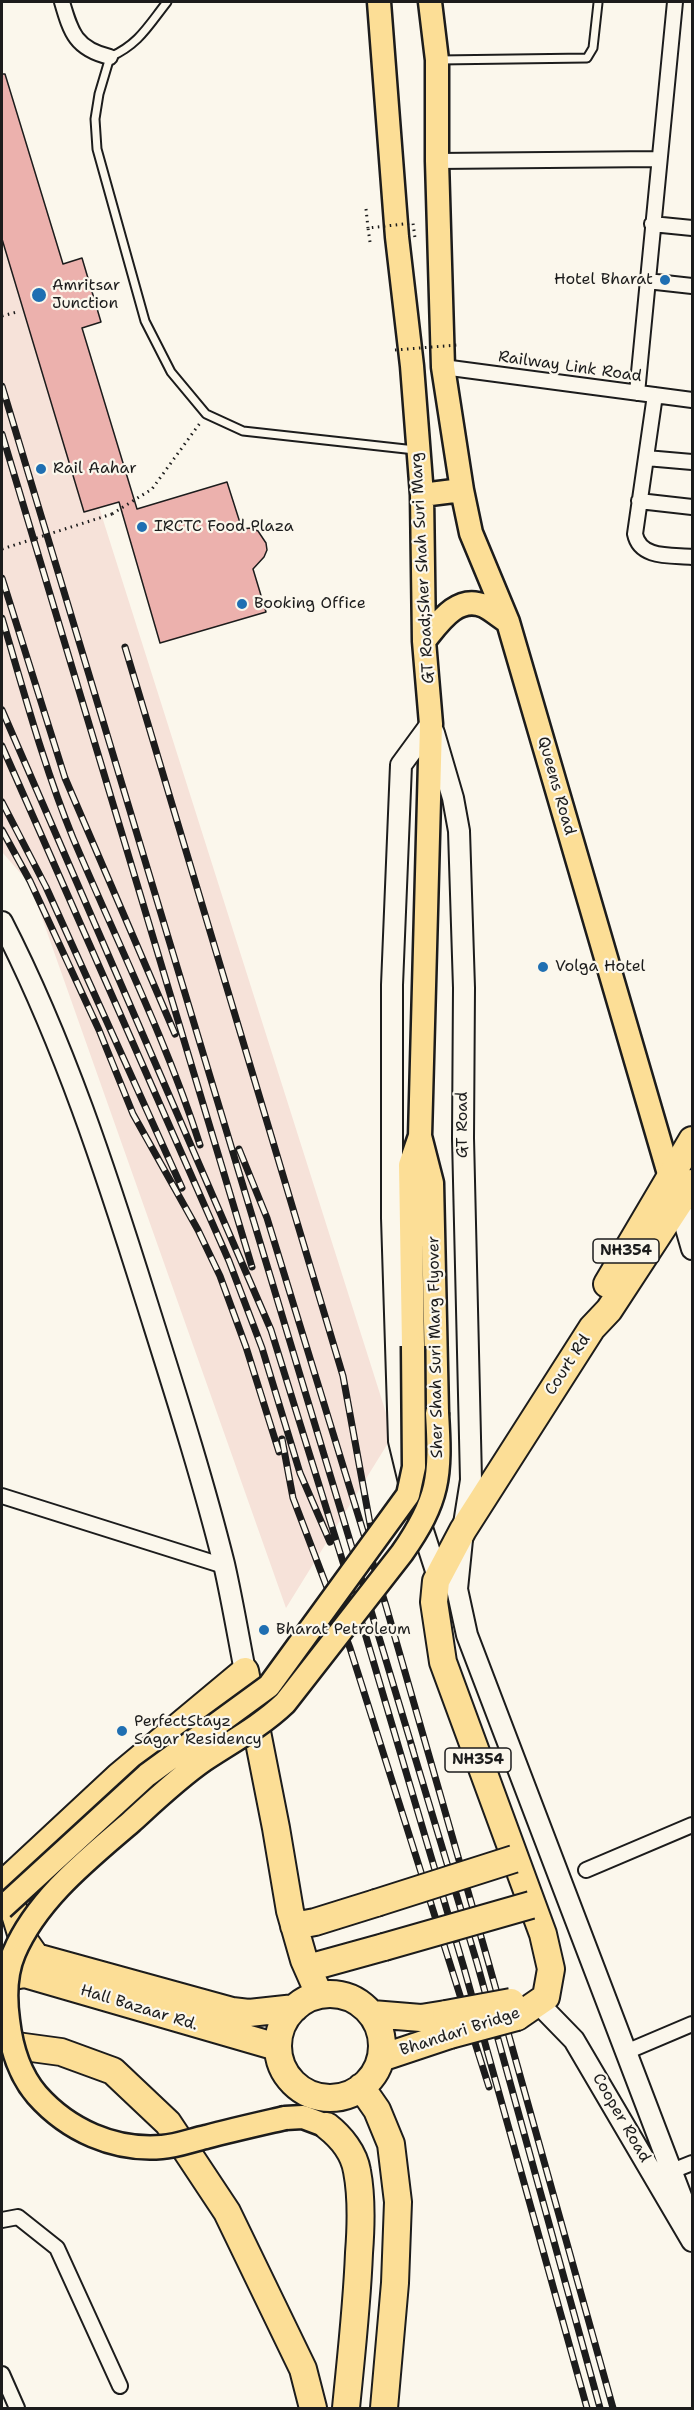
<!DOCTYPE html>
<html>
<head>
<meta charset="utf-8">
<style>
  body { margin:0 }
  #map { position:relative; width:694px; height:2410px; overflow:hidden; background:#fbf7ec; font-family:"Shantell Sans",sans-serif }
  canvas { display:block }
  .frame { position:absolute; inset:0; border:3px solid #1c1c1c; pointer-events:none }
</style>
</head>
<body>
<div id="map">
<canvas width="694" height="2410"></canvas>
<div class="frame"></div>
</div>
<script>
const ctx = document.querySelector('canvas').getContext('2d');
ctx.lineJoin = 'round';
function fillPath(path, color) {
  ctx.fillStyle = color;
  ctx.fill(path, 'evenodd');
}
function strokePath(path, color, width, dash) {
  ctx.strokeStyle = color;
  ctx.lineWidth = width;
  ctx.lineCap = dash ? 'butt' : 'round';
  ctx.setLineDash(dash || []);
  ctx.stroke(path);
}
function label(font, color, halo, rows, align = 'center') {
  ctx.font = font + ' "Shantell Sans",sans-serif';
  ctx.lineWidth = 4.5;
  ctx.setLineDash([]);
  ctx.textBaseline = 'middle';
  ctx.strokeStyle = halo;
  ctx.fillStyle = color;
  for (const [text, x, y, turn = 0] of rows) {
    ctx.save();
    ctx.translate(x, y);
    ctx.rotate((+turn || 0) * Math.PI / 180);
    ctx.textAlign = isNaN(turn) ? turn : align;
    if (halo) ctx.strokeText(text, 0, 0);
    ctx.fillText(text, 0, 0);
    ctx.restore();
  }
}
fillPath(new Path2D(`
  M2,201L393,1435L286,1608L30,884L2,852Z`), '#f6e2d9');
const building = new Path2D(`
  M2,74H5L63,264L82,258L101,322L82,328L137,509L227,482L242,529L251,528L258,531L266,543L267,550L264,557L253,569L266,612L160,643L119,502L84,512L2,239Z`);
fillPath(building, '#ecb1ad');
strokePath(building, '#1c1c1c', 1.5);
const lane = new Path2D(`
  M167,2C148,26 139,44 110,57L99,94L95,119L97,149L145,321L171,372L206,414L243,431L415,450
  M439,60L587,58L593,48L598,3`);
const street = new Path2D(`
  M62,2C71,33 76,49 110,57
  M437,161L658,159
  M652,224L692,228
  M647,281L692,286
  M443,367L692,400
  M637,393L675,2
  M655,395L635,534C640,559 671,555 692,557
  M646,458L692,462
  M639,501L692,507
  M2,1496L224,1566
  M586,1870L692,1825
  M626,2052L692,2024
  M672,2171L692,2163
  M2,2220L18,2217L57,2248L120,2386
  M2,2374L17,2408`);
const secondary = new Path2D(`
  M431,724L401,765L392,985V1218L399,1441L414,1503L438,1577
  M434,733L453,798L459,831L464,988L463,1138L471,1480L463,1530L457,1589L467,1635L692,2225
  M2,922C64,1043 106,1172 147,1303C174,1389 202,1476 224,1564C232,1599 238,1635 245,1671
  M679,1204L692,1249
  M539,2004L574,2040L692,2241`);
const primary = new Path2D(`
  M379,2L397,237L412,366L422,495L424,641L431,724L420,1136L432,1183L437,1413
  M430,2L437,60V161L443,367L462,490L471,533L508,622L674,1191
  M422,495L462,490
  M424,641C438,624 457,594 484,606C492,610 500,617 508,622
  M413,1346L410,1165L420,1136
  M285,2118L303,2117L327,2126`);
const highway = new Path2D(`
  M607,1284L692,1140
  M5,1882L22,1937L36,1957L232,2011L249,2013L295,2008
  M2,1885L119,1776L245,1671L276,1828L290,1911L304,1960L319,1994
  M294,1926L315,1922L376,1903
  M308,1968L384,1947
  M2,1978L25,1974L277,2047
  M278 2046a52 52 0 1 1 104 0a52 52 0 1 1-104 0Z
  M372,2014L421,2018L446,2014
  M517,2017L546,1997L551,1969L543,1934L443,1662L434,1602L436,1581L463,1530L592,1328L609,1310L692,1183
  M2,2044L61,2052L113,2071L168,2123L227,2212L303,2369L313,2408
  M381,2058L450,2035
  M361,2087L377,2110L391,2144L398,2202L395,2283L384,2408
  M327,2126C341,2137 354,2153 357,2171C362,2197 361,2227 359,2253C357,2305 351,2357 346,2408`);
strokePath(lane, '#1c1c1c', 11);
strokePath(street, '#1c1c1c', 18);
strokePath(secondary, '#1c1c1c', 24);
strokePath(primary, '#1c1c1c', 27);
strokePath(highway, '#1c1c1c', 30);
strokePath(new Path2D(`
  M366,209L368,228
  M2,316L17,312
  M112,514L152,489L200,423`), '#1c1c1c', 3, [1.5, 4.5]);
strokePath(lane, '#fbf7ec', 7);
strokePath(street, '#fbf7ec', 14);
strokePath(secondary, '#fbf7ec', 20);
strokePath(primary, '#fcde96', 22);
strokePath(highway, '#fcde96', 26);
const rail = new Path2D(`
  M2,386L413,1750
  M2,434L252,1267
  M2,578L65,778L175,1034
  M2,618C24,692 44,767 73,838C116,940 166,1039 200,1145
  M125,647L343,1376L373,1540
  M2,710L271,1330L364,1630L464,1968L587,2408
  M2,746L229,1261L262,1348L300,1473L330,1542
  M2,802L46,887L182,1188
  M2,830L30,881L99,1030L133,1114L198,1230L220,1276L246,1347L279,1452
  M239,1149L267,1218L386,1606L488,1961L613,2408
  M282,1439L293,1498L350,1648L489,2087
  M411,1744L477,1963L600,2408`);
strokePath(rail, '#1c1c1c', 7);
strokePath(rail, '#fbf7ec', 4.5, [14]);
const primaryBridge = new Path2D(`
  M2,1908L147,1775L269,1686L408,1495L414,1467L413,1346
  M285,2118C259,2124 232,2130 206,2137C192,2140 177,2146 162,2147C114,2151 68,2130 37,2095C19,2074 11,2046 8,2020C5,1998 5,1974 14,1953C37,1899 88,1859 131,1822C154,1801 178,1778 204,1760C231,1742 261,1726 285,1703L402,1553C439,1500 441,1477 437,1413`);
const highwayBridge = new Path2D(`
  M376,1903L514,1859
  M384,1947L531,1905
  M446,2014L511,2002
  M450,2035L517,2017`);
strokePath(primaryBridge, '#1c1c1c', 27, []);
strokePath(highwayBridge, '#1c1c1c', 30, []);
strokePath(new Path2D(`
  M370,242L368,228L413,223L415,238
  M395,350L457,345
  M2,549L112,514`), '#1c1c1c', 3, [1.5, 4.5]);
strokePath(primaryBridge, '#fcde96', 22);
strokePath(highwayBridge, '#fcde96', 26);
for (const [x, y, r, color] of [
  [665,280,6,"#1f6fb2"],
  [39,295,8,"#1f6fb2"],
  [41,469,6,"#1f6fb2"],
  [142,527,6,"#1f6fb2"],
  [242,604,6,"#1f6fb2"],
  [543,967,6,"#1f6fb2"],
  [264,1630,6,"#1f6fb2"],
  [122,1731,6,"#1f6fb2"]
]) {
  const dot = new Path2D();
  dot.arc(x, y, r, 0, 2 * Math.PI);
  ctx.fillStyle = color;
  ctx.fill(dot);
  strokePath(dot, '#fbf7ec', 2);
}
for (const [x, y, w] of [
  [626,1251,66],
  [478,1760,66]
]) {
  const box = new Path2D();
  box.roundRect(x - w / 2, y - 12, w, 24, 4.5);
  ctx.fillStyle = '#fbf7ec';
  ctx.fill(box);
  strokePath(box, '#1c1c1c', 1.5);
}
label('bold 15px', '#1c1c1c', null, [
  ["NH354",626,1251],
  ["NH354",478,1760]
]);
label('16px', '#1c1c1c', '#fbf7ec', [
  ["Hotel Bharat",653,280,"right"],
  ["Amritsar",52,286],
  ["Junction",52,304],
  ["Rail Aahar",53,469],
  ["IRCTC Food Plaza",154,527],
  ["Booking Office",254,604],
  ["Volga Hotel",555,967],
  ["Bharat Petroleum",276,1630],
  ["PerfectStayz",134,1722],
  ["Sagar Residency",134,1740]
], 'left');
label('16px', '#1c1c1c', '#fbf7ec', [
  ["Railway Link Road",570,367,8],
  ["GT Road;Sher Shah Suri Marg",423,568,-93],
  ["Queens Road",556,786,74],
  ["GT Road",463,1125,-90],
  ["Sher Shah Suri Marg Flyover",436,1347,-91],
  ["Court Rd",568,1365,-57],
  ["Hall Bazaar Rd.",139,2008,17],
  ["Bhandari Bridge",460,2032,-18],
  ["Cooper Road",621,2118,60]
]);
</script>
</body>
</html>
